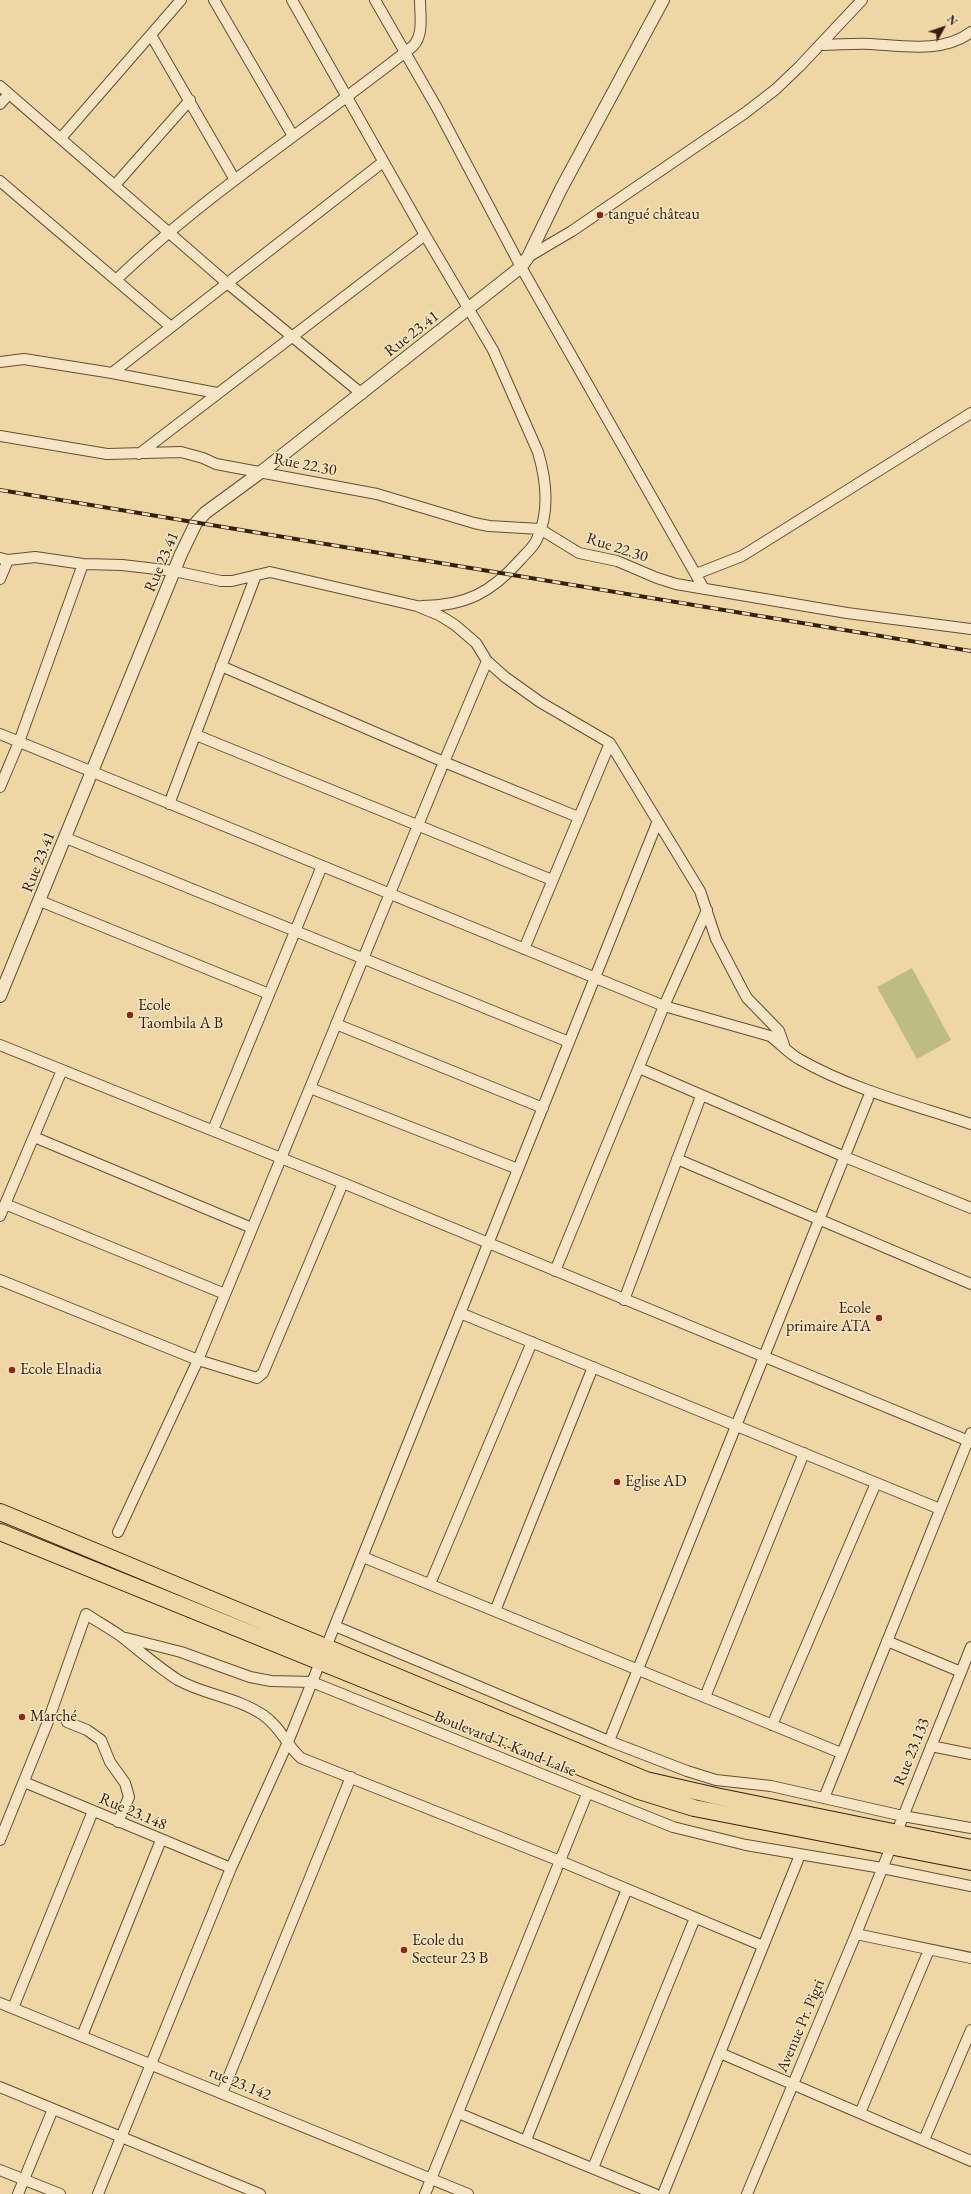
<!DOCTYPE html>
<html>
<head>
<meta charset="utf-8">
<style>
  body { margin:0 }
  #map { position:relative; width:971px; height:2194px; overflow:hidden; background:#efd7a5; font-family:"EB Garamond",serif }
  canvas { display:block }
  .north { position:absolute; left:923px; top:8px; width:40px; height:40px; -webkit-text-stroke:3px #f5e5c4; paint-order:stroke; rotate:50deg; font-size:11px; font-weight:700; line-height:16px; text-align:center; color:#37200b }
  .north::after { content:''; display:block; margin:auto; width:14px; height:18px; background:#37200b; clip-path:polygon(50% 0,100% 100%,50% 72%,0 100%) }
</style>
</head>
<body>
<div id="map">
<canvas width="971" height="2194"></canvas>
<div class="north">N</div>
</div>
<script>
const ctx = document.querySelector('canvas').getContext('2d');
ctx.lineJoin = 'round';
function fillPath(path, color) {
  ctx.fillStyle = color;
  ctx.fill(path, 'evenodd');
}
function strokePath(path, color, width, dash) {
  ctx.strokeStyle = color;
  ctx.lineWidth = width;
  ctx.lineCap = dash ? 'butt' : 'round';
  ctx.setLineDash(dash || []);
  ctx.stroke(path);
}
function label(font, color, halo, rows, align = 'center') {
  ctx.font = font + ' "EB Garamond",serif';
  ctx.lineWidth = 3;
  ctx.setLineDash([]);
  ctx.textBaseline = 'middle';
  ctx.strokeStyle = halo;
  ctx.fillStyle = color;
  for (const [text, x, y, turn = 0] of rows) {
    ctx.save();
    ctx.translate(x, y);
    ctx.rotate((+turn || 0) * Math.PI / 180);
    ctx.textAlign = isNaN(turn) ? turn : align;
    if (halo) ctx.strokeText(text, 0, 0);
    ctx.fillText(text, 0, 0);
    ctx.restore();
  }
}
fillPath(new Path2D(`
  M912,968L951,1040L917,1059L877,987Z`), '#bdbd83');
const minor = new Path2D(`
  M214,0L293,136
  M292,0L425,235L493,350L538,452C546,479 550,512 537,539C534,547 526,553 520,560C492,592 466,606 422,606
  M375,0L437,108L521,267L704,589
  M151,35L235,180
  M821,45C838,45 855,43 871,44C904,46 944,53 971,32
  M0,86L227,283L362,394
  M0,104L9,94
  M61,138L181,0
  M0,181L171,327
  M115,185L190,100
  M528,257L572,231L745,113L776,89L800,66L862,0
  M117,279C208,192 315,124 413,46C424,35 420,15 420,0
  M0,362L24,359L112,373L217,393
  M112,373L383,162
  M0,436L107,454L181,452L203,458L216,464L377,494L474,523L489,526L540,529L579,553L617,561L657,578L676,584L847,613L971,629
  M139,454L425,235
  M0,558L8,560L35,557L83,564L122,565L174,571L221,581H232L270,572L417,606L439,615L455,625L476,643L487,661L505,677L540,702L610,743L700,891L716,939L741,987L747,998L779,1031L784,1045
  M696,574L742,556L971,413
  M0,579L8,560
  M221,666L444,762L578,817
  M0,734L664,1006L770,1036C780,1043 788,1053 799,1059C851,1089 914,1105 971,1124
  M196,735L552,880
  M0,787L19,742L83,564
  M169,804L256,575
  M66,838L569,1042
  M40,901L269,994
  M524,949L610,743
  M336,1024L543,1108
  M0,1045L343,1183L971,1442
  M639,1068L845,1157L971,1208
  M310,1088L518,1169
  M213,1130L322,866
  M34,1137L252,1228
  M677,1159L971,1284
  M5,1204L225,1294
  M0,1216L62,1070
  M555,1271L664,1006L707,910
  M0,1280L198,1360L257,1378L263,1373L343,1183
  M624,1300L701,1096
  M460,1313L940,1509
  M118,1532L198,1360L444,762L487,661
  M363,1557L841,1753
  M430,1584L532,1342
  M495,1611L593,1367
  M335,1626L609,1741L687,1771L716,1780L771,1786L903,1816L971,1828
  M126,1638L181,1652L250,1677L271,1681L312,1682L673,1827L746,1845L882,1868L971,1886
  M887,1641L961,1672
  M705,1697L804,1453
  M67,1722L87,1730L101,1740L110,1762L125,1783L129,1797L118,1822
  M772,1725L876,1483
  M609,1741L871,1091
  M931,1746L971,1754
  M24,1782L231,1868
  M824,1798L971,1433
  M0,1840L47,1724L86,1614C98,1622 111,1629 122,1637C141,1652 158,1667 178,1680C205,1695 236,1697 263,1715C281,1727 286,1745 301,1758L560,1861L763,1946
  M856,1934L971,1958
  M0,2003L468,2194
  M13,2008L93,1811
  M82,2036L161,1840
  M720,2053L971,2161
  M0,2087L260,2194
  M222,2093L351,1777
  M458,2113L655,2194
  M860,2113L929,1950
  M526,2140L627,1889
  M924,2140L971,2030
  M593,2168L695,1918
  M0,2170L60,2194
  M18,2194L53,2109
  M98,2194L231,1868L288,1742L657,823
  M425,2194L587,1794
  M663,2194L800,1855
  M747,2194L856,1934L971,1647`);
const tertiary = new Path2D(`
  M0,996L181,554L196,523L205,513L261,472L521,267L528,257L561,189L663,0`);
const primary = new Path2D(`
  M0,1512L646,1780L716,1796L971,1848
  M0,1532L639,1791L694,1808L971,1862`);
strokePath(minor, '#654e32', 12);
strokePath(tertiary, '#654e32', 14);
strokePath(primary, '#37200b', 18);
strokePath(minor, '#f5e5c4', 10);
strokePath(tertiary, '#f5e5c4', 12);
strokePath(primary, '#efd7a5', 16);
const rail = new Path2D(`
  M0,490L971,651`);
strokePath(rail, '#37200b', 4);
strokePath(rail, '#f5e5c4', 2.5, [8]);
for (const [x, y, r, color] of [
  [600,215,4,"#8f2418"],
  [130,1015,4,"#8f2418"],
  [879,1318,4,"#8f2418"],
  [12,1370,4,"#8f2418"],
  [617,1482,4,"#8f2418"],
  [22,1717,4,"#8f2418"],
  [404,1950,4,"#8f2418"]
]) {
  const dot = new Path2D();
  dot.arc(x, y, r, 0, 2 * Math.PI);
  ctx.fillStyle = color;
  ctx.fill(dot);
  strokePath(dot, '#f5e5c4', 1.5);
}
label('16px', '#37200b', '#f5e5c4', [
  ["tangué château",608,215],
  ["Ecole",138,1006],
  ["Taombila A B",138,1024],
  ["Ecole",871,1309,"right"],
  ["primaire ATA",871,1327,"right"],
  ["Ecole Elnadia",20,1370],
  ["Eglise AD",625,1482],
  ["Marché",30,1717],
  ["Ecole du",412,1941],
  ["Secteur 23 B",412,1959]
], 'left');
label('16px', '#37200b', '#f5e5c4', [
  ["Rue 23.41",412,334,-38],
  ["Rue 22.30",305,465,11],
  ["Rue 22.30",617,548,18],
  ["Rue 23.41",162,562,-67],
  ["Rue 23.41",39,862,-68],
  ["Boulevard T. Kand-Lalse",505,1744,22],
  ["Rue 23.133",912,1752,-68],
  ["Rue 23.148",133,1812,23],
  ["Avenue Pr. Pigri",801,2026,-67],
  ["rue 23.142",240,2084,22]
]);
</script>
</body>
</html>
